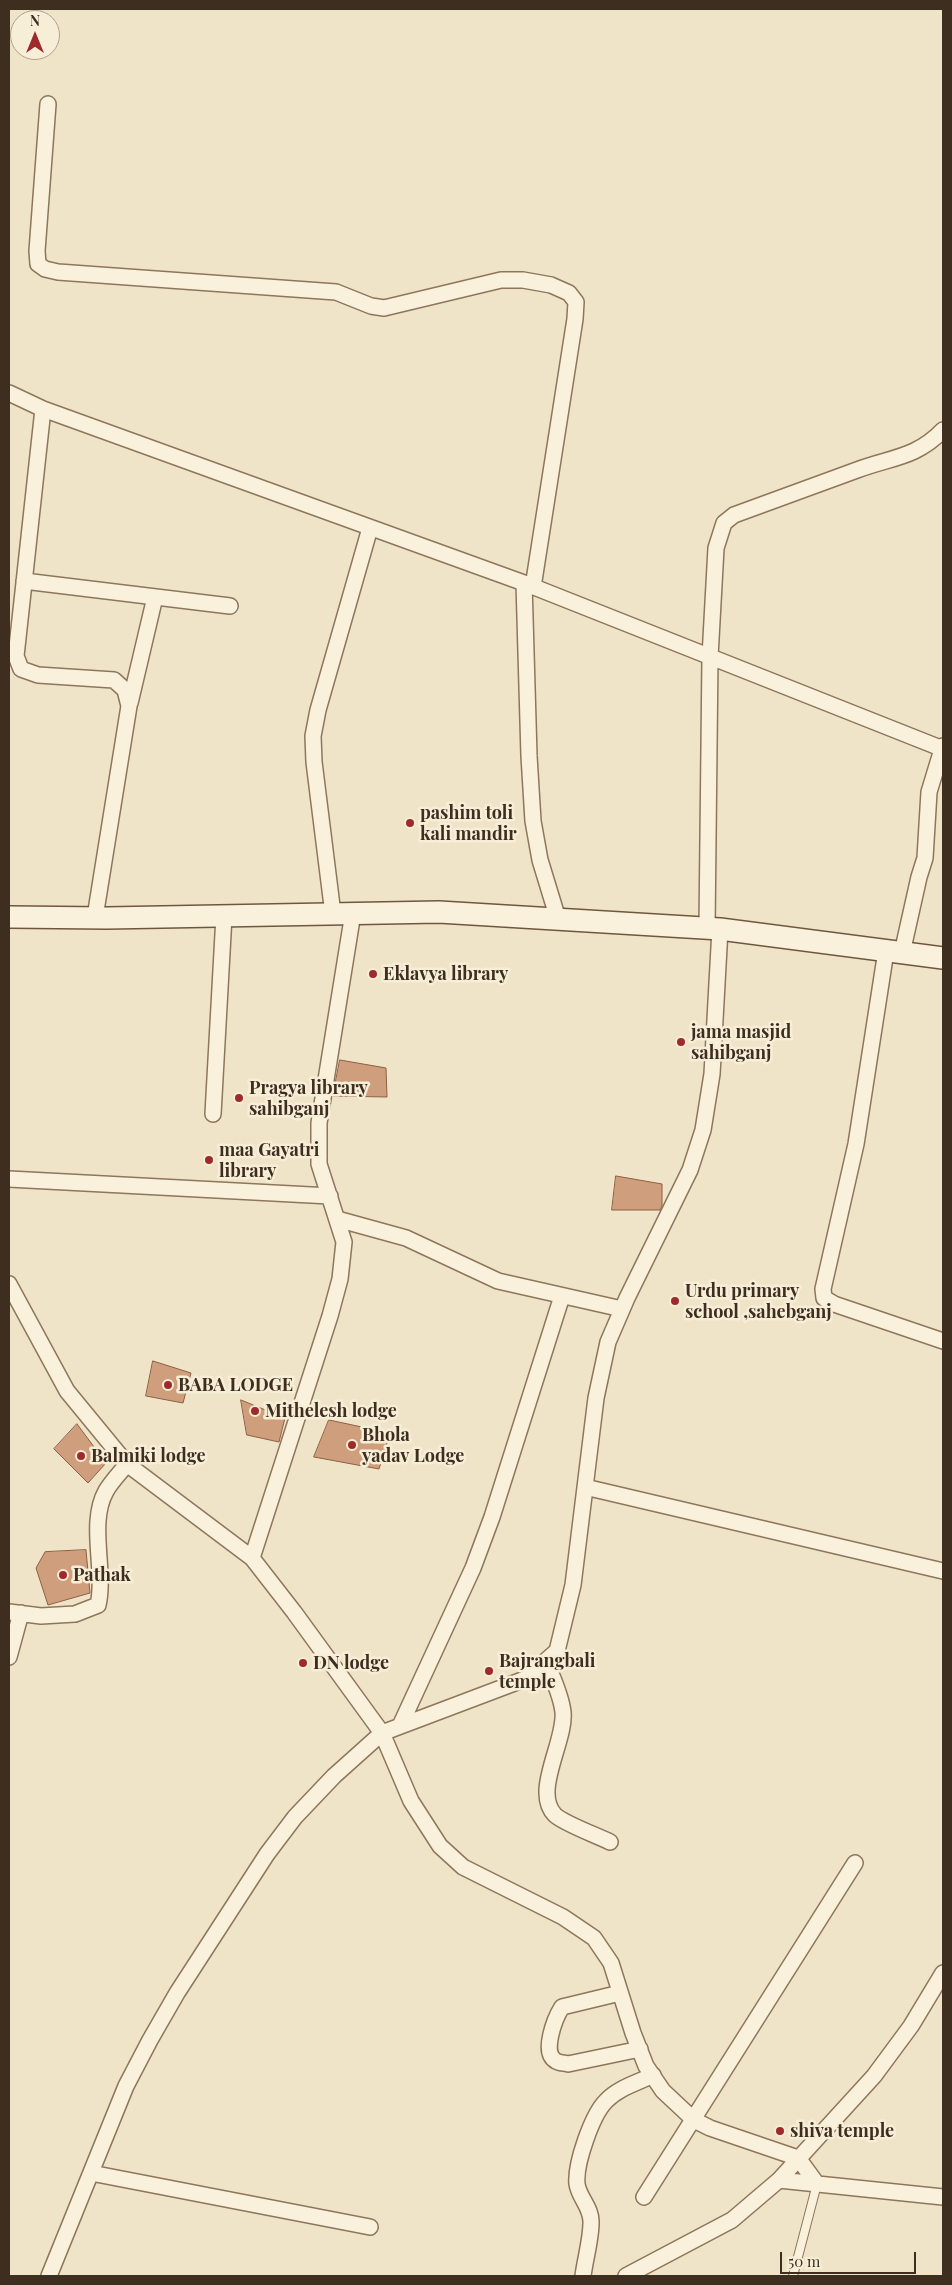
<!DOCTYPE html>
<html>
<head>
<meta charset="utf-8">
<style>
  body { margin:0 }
  #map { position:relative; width:952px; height:2285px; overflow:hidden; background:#f0e4c8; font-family:"Playfair Display",serif }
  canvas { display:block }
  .frame { position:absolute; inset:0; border:10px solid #3d2e20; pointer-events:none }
  .north { position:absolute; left:10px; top:10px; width:50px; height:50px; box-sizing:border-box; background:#f7eed8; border:1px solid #ada18e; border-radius:50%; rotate:0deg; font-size:14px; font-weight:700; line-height:20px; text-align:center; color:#3d2e20 }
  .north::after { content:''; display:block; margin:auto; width:18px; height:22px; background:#9e2a2b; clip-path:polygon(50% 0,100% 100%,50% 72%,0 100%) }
  .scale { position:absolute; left:780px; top:2252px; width:136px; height:22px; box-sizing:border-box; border:2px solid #3d2e20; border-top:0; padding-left:6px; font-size:15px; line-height:18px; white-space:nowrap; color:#3d2e20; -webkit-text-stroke:4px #f7eed8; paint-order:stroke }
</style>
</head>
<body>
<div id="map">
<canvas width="952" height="2285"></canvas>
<div class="frame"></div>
<div class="north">N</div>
<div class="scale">50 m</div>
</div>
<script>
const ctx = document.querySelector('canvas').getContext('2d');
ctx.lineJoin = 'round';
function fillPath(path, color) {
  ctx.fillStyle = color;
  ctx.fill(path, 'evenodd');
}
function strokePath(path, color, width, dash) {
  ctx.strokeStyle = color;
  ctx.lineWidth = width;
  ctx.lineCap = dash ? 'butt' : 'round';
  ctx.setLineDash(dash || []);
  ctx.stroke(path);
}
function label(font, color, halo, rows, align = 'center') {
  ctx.font = font + ' "Playfair Display",serif';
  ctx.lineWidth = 5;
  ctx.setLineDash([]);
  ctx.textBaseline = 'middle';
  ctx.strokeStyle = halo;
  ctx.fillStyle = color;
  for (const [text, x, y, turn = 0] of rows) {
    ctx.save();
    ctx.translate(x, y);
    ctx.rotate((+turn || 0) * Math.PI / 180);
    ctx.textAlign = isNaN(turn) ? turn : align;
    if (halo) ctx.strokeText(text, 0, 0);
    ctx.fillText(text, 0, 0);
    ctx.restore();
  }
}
const building = new Path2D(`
  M340,1060L386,1068L387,1097L333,1096Z
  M616,1176L662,1184V1206L660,1210H612Z
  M153,1361L191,1373L183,1403L146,1396Z
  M241,1400L285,1418L279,1442L247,1435Z
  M329,1420L390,1433L379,1469L314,1457Z
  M77,1424L106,1463L88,1483L54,1449Z
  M86,1550L90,1593L48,1605L36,1568L45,1552Z`);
fillPath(building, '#cf9f7d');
strokePath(building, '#8d5f41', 1);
const service = new Path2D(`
  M793,2276L817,2184`);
const minor = new Path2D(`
  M48,104L37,251L38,264L45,269L58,272L336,292L371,306L384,308L501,280H523L551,285L569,293L576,302L575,319L533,587
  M9,393L43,409L524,583L943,749
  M43,409L16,656L21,669L38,675L114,680L125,690L129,706L95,917
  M24,581L230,606
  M524,583L529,756L533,821L540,860L558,919
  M130,703L155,597
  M333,914L314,762L313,736L318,710L370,528
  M707,928L710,657L716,548L724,523L734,515C775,500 816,485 857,470C892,457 916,458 943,430
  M886,951L856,1144L823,1289L824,1298L834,1304L943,1341
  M902,953L919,877L925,858L929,792L943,746
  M213,1114L224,916
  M9,1179L330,1196
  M337,1219L406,1238L498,1281L622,1309
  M9,1284L67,1391L127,1464L252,1558L294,1612L382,1733L411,1801L440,1846L463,1867L563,1917L594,1938L611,1963L633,2033L646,2066L663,2091L694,2120L710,2128L798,2158L817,2184
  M585,1487L943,1571
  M252,1558L330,1316L340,1279L344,1242L319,1164V1123L353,913
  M9,1612L41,1616L75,1614L98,1605C106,1570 88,1523 106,1491C111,1482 120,1473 127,1464
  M9,1657L21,1613
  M546,1661C552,1677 561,1694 563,1712C566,1741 532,1792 555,1815C563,1823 598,1836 610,1842
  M400,1726L473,1568L492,1517L562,1296
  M620,1993L562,2007C555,2018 541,2053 556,2061C559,2063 565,2063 568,2064L640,2049
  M91,2173L370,2227
  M779,2180L943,2197
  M644,2197L855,1863
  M49,2276L126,2086L150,2040L177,1993L267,1854L295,1817L334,1776L382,1733L525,1679L557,1651L573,1585L596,1398L608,1342L627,1298L690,1170L703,1130L712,1074L720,929
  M583,2276C585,2260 591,2239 591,2223C592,2208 579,2198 577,2184C575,2164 592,2115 606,2101C618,2088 637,2083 653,2075
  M626,2276L732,2220L779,2180L874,2076L911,2026L943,1973`);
const secondary = new Path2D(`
  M9,917L107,918L439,912L720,929L943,958`);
strokePath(service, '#8d765c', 10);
strokePath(minor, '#8d765c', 18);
strokePath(secondary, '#6f573f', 24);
strokePath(service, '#faf1dc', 8);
strokePath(minor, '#faf1dc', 15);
strokePath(secondary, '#faf1dc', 21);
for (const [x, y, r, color] of [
  [410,823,5,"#9e2a2b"],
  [373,974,5,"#9e2a2b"],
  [681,1042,5,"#9e2a2b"],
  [239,1098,5,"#9e2a2b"],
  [209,1160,5,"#9e2a2b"],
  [675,1301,5,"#9e2a2b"],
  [168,1385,5,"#9e2a2b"],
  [255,1411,5,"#9e2a2b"],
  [352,1445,5,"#9e2a2b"],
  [81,1456,5,"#9e2a2b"],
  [63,1575,5,"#9e2a2b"],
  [303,1663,5,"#9e2a2b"],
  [489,1671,5,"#9e2a2b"],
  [780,2131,5,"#9e2a2b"]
]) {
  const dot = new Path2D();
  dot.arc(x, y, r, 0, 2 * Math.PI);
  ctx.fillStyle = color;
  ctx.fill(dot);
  strokePath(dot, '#f7eed8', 2);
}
label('bold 18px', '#3d2e20', '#f7eed8', [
  ["pashim toli",420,813],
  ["kali mandir",420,834],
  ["Eklavya library",383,974],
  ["jama masjid",691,1032],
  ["sahibganj",691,1053],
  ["Pragya library",249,1088],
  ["sahibganj",249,1109],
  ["maa Gayatri",219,1150],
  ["library",219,1171],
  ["Urdu primary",685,1291],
  ["school ,sahebganj",685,1312],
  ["BABA LODGE",178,1385],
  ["Mithelesh lodge",265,1411],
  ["Bhola",362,1435],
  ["yadav Lodge",362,1456],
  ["Balmiki lodge",91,1456],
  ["Pathak",73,1575],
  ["Bajrangbali",499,1661],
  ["temple",499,1682],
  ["DN lodge",313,1663],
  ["shiva temple",790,2131]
], 'left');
</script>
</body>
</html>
